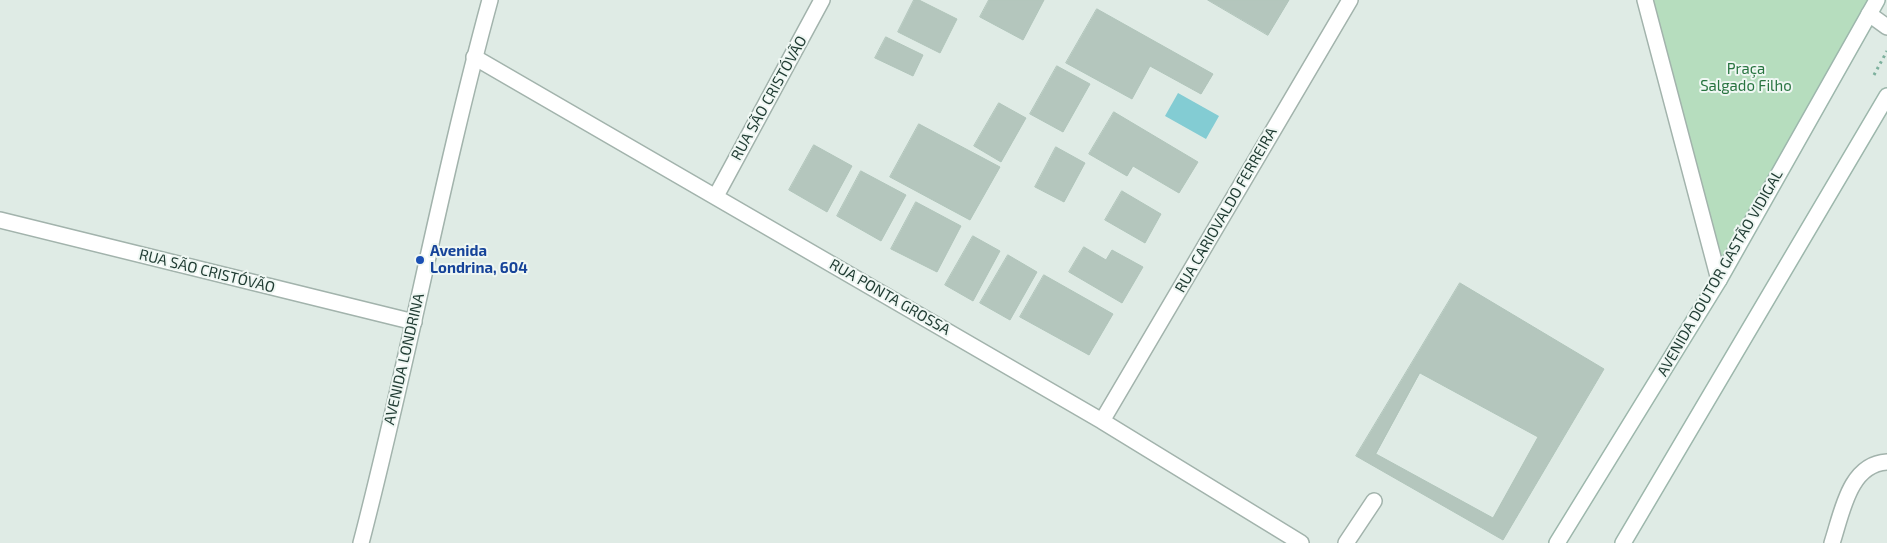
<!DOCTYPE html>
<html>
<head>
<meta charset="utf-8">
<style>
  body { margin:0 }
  canvas { display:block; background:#dfebe5 }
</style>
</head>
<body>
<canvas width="1887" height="543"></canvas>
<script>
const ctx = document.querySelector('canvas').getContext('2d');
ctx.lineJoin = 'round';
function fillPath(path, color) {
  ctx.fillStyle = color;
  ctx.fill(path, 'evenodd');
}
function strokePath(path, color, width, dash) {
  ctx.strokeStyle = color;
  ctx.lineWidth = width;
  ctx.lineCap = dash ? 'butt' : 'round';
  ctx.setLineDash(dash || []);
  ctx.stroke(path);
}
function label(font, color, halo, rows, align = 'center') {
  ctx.font = font + ' "Exo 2",sans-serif';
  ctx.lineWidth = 4;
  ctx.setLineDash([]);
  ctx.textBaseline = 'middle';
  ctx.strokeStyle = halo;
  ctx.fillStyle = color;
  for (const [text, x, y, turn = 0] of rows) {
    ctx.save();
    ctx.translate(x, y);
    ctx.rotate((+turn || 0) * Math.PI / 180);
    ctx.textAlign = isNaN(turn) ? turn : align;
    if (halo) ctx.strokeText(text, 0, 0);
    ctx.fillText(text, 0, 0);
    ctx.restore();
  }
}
fillPath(new Path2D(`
  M1645,0H1880L1719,280Z`), '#b6ddbe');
fillPath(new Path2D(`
  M1178,93L1219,116L1206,139L1165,116Z`), '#83ccd3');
const building = new Path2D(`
  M914,0H919L957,19L940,53L898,32Z
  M989,0H1044L1023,40L980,17Z
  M1208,0H1289L1268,35Z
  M1097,9L1213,74L1201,94L1150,66L1132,99L1066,63Z
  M886,37L923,55L913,76L875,58Z
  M1057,66L1090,84L1063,132L1030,114Z
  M999,103L1026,118L1001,162L974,146Z
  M1114,112L1198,162L1179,193L1133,166L1127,176L1089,154Z
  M919,124L1000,167L970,220L890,177Z
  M814,145L852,166L827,212L789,190Z
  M1056,147L1085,163L1064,202L1035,187Z
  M861,171L906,195L881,241L837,216Z
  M1122,191L1161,214L1145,243L1105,220Z
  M916,202L961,226L937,272L891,249Z
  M973,236L1000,251L973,301L945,285Z
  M1084,247L1106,260L1112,250L1143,267L1122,303L1069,272Z
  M1008,255L1037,272L1010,320L980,303Z
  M1044,275L1113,314L1089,355L1020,317Z
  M1460,283L1604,369L1503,540L1356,456Z
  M1420,373L1538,437L1493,518L1376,454Z`);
fillPath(building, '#b4c6bd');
strokePath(building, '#b1c5bb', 1);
const service = new Path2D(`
  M1869,14L1887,27
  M1346,543L1374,501
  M1832,543C1842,513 1849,464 1887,462`);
const minor = new Path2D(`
  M1645,0L1719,280
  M474,57L1102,421L1301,543
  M716,196L822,0
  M0,220L414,322
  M1102,421L1350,0`);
const tertiary = new Path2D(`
  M361,543C408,363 441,180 490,0`);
const secondary = new Path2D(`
  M1557,543L1719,280L1877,0
  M1623,543L1887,96`);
strokePath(service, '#a2b3ac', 18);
strokePath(minor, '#a2b3ac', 18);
strokePath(tertiary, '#a2b3ac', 18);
strokePath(secondary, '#9db7ac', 18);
strokePath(new Path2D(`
  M1874,75L1887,51`), '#7db09d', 3, [2.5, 4]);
strokePath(service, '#fff', 15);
strokePath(minor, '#fff', 15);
strokePath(tertiary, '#fff', 15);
strokePath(secondary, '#fff', 15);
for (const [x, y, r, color] of [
  [420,260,5,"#1a4fb4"]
]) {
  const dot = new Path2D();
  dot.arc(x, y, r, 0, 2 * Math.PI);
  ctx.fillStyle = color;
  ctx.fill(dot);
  strokePath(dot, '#eff7f3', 2);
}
label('15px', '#287440', '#eff7f3', [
  ["Praça",1746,69],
  ["Salgado Filho",1746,86]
]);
label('15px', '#1f3b32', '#eff7f3', [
  ["RUA SÃO CRISTÓVÃO",769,98,-61],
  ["RUA CARIOVALDO FERREIRA",1226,210,-60],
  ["RUA SÃO CRISTÓVÃO",207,271,14],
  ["AVENIDA DOUTOR GASTÃO VIDIGAL",1720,273,-60],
  ["RUA PONTA GROSSA",890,297,30],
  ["AVENIDA LONDRINA",404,359,-77]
]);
label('bold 15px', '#164399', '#eff7f3', [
  ["Avenida",430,251],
  ["Londrina, 604",430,268]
], 'left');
</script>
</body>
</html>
